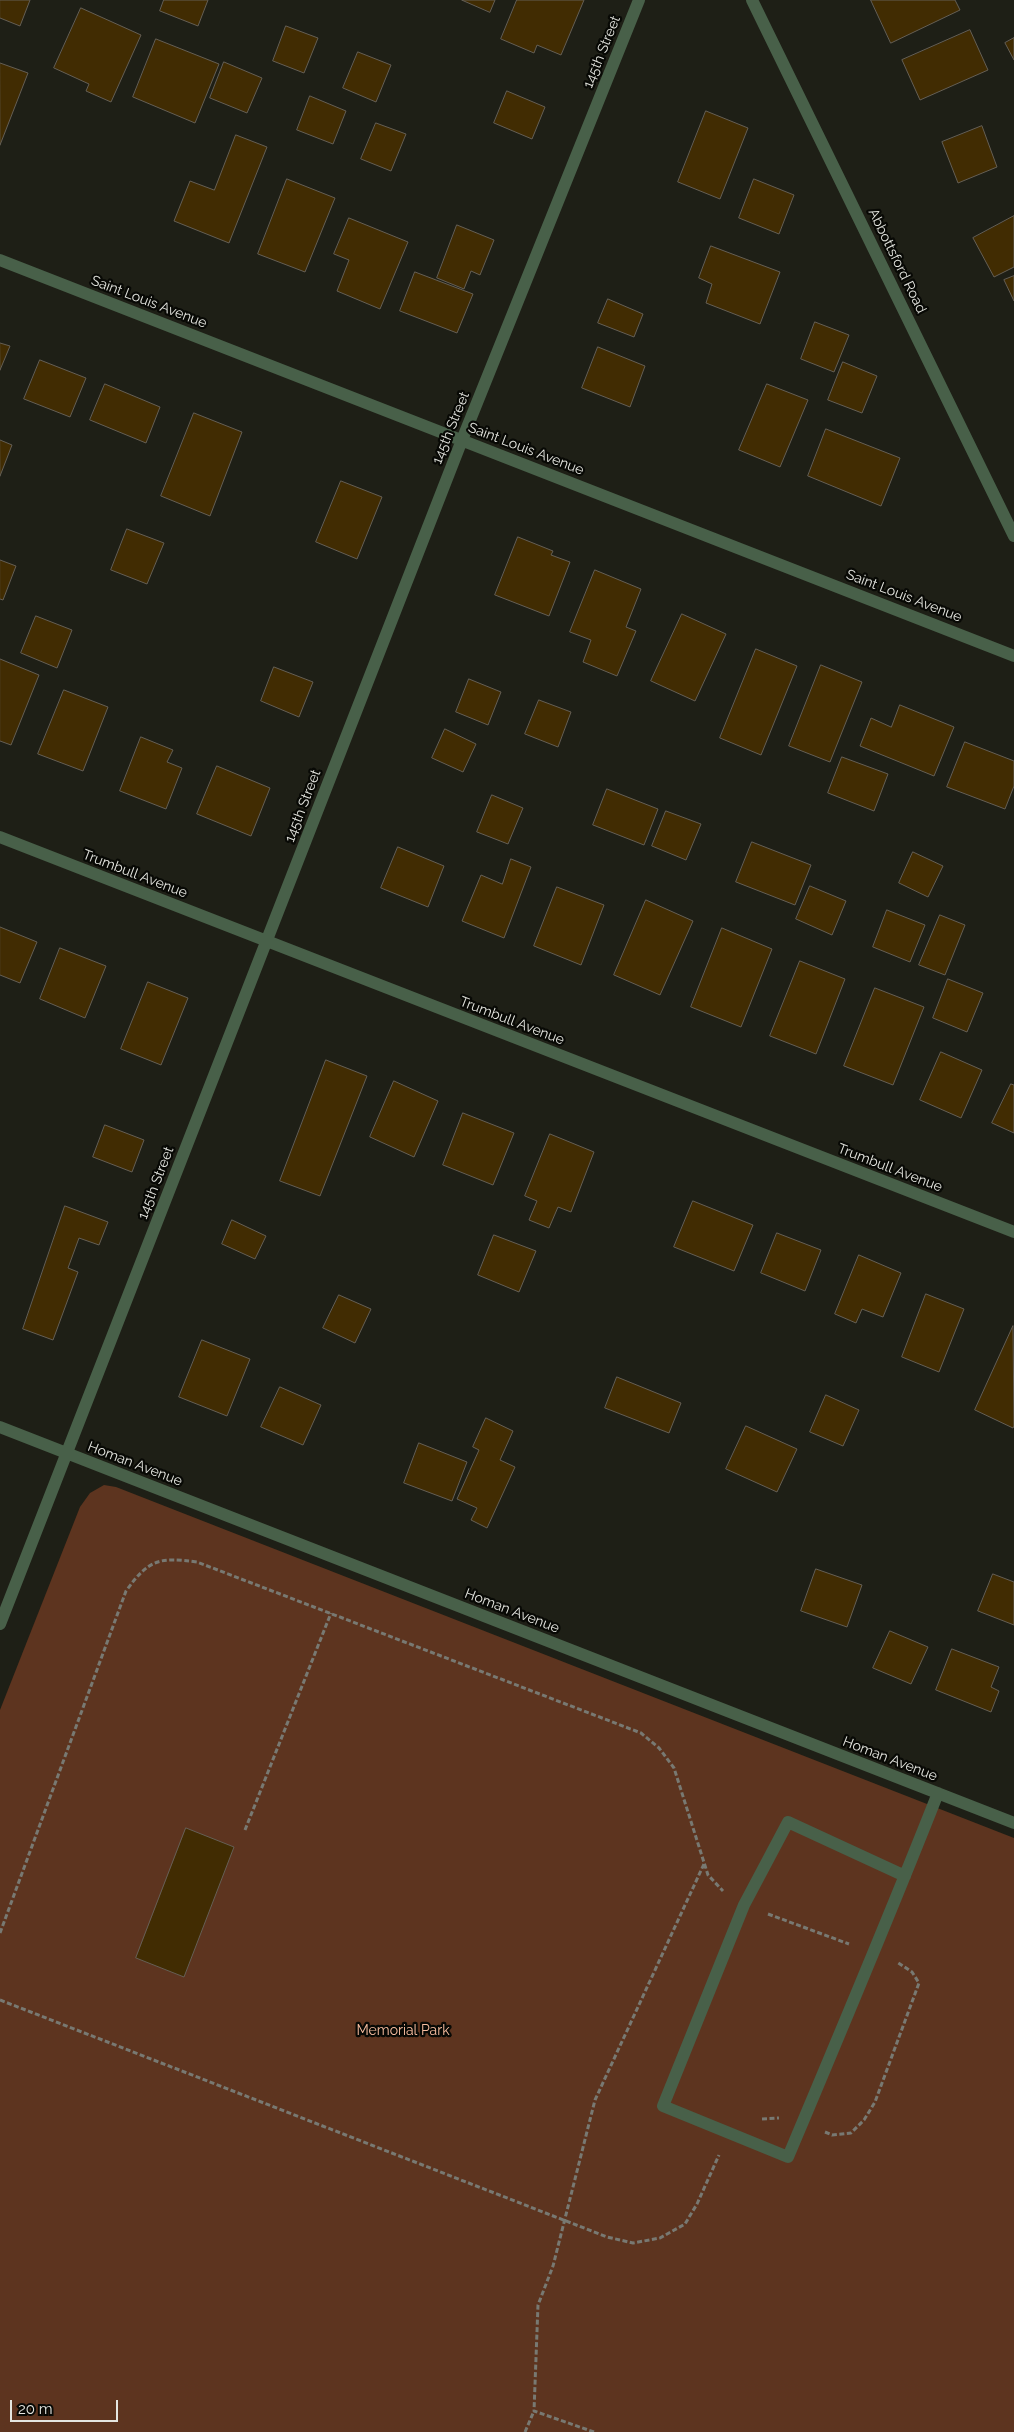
<!DOCTYPE html>
<html>
<head>
<meta charset="utf-8">
<style>
  body { margin:0 }
  #map { position:relative; width:1014px; height:2432px; overflow:hidden; background:#1e1f16; font-family:Raleway,sans-serif }
  canvas { display:block }
  .scale { position:absolute; left:10px; top:2400px; width:108px; height:22px; box-sizing:border-box; border:2px solid #e5e6e0; border-top:0; padding-left:6px; font-size:15px; line-height:18px; white-space:nowrap; color:#e5e6e0; -webkit-text-stroke:4px #080905; paint-order:stroke }
</style>
</head>
<body>
<div id="map">
<canvas width="1014" height="2432"></canvas>
<div class="scale">20 m</div>
</div>
<script>
const ctx = document.querySelector('canvas').getContext('2d');
ctx.lineJoin = 'round';
function fillPath(path, color) {
  ctx.fillStyle = color;
  ctx.fill(path, 'evenodd');
}
function strokePath(path, color, width, dash) {
  ctx.strokeStyle = color;
  ctx.lineWidth = width;
  ctx.lineCap = dash ? 'butt' : 'round';
  ctx.setLineDash(dash || []);
  ctx.stroke(path);
}
function label(font, color, halo, rows, align = 'center') {
  ctx.font = font + ' Raleway,sans-serif';
  ctx.lineWidth = 4.5;
  ctx.setLineDash([]);
  ctx.textBaseline = 'middle';
  ctx.strokeStyle = halo;
  ctx.fillStyle = color;
  for (const [text, x, y, turn = 0] of rows) {
    ctx.save();
    ctx.translate(x, y);
    ctx.rotate((+turn || 0) * Math.PI / 180);
    ctx.textAlign = isNaN(turn) ? turn : align;
    if (halo) ctx.strokeText(text, 0, 0);
    ctx.fillText(text, 0, 0);
    ctx.restore();
  }
}
fillPath(new Path2D(`
  M104,1485L116,1487L1014,1838V2432H0V1710L80,1507L90,1493Z`), '#5d341f');
const building = new Path2D(`
  M0,0H30L20,26L0,18Z
  M164,0H208L198,26L160,11Z
  M462,0H495L490,12Z
  M517,0H584L561,55L537,45L534,53L501,39Z
  M871,0H955L960,10L891,43Z
  M81,8L141,35L111,102L86,91L89,84L54,68Z
  M286,26L318,38L304,73L273,61Z
  M970,30L988,70L920,100L902,60Z
  M1014,38V60L1005,43Z
  M156,39L219,64L195,123L133,97Z
  M358,52L391,65L376,102L343,88Z
  M224,62L262,78L247,113L210,98Z
  M0,63L28,73L0,145Z
  M507,91L545,107L532,139L494,123Z
  M310,96L346,111L333,144L297,130Z
  M706,111L748,128L720,199L678,182Z
  M376,123L406,134L391,171L361,159Z
  M982,126L997,167L958,183L942,142Z
  M236,135L267,147L229,243L174,221L190,181L214,190Z
  M287,179L335,198L305,272L258,254Z
  M754,179L794,195L779,234L739,218Z
  M1014,216V267L994,277L973,238Z
  M349,218L408,242L380,309L337,291L349,260L334,254Z
  M457,225L494,240L480,275L471,271L464,289L437,278Z
  M711,246L780,272L760,324L706,303L712,284L699,278Z
  M415,272L473,294L457,333L400,311Z
  M1014,276V301L1004,280Z
  M608,299L643,314L634,337L598,323Z
  M815,322L849,335L834,372L801,359Z
  M0,343L10,346L0,370Z
  M598,347L645,366L630,407L582,388Z
  M40,360L86,378L70,417L24,399Z
  M843,362L877,376L862,413L828,400Z
  M105,384L160,407L146,443L90,420Z
  M767,384L808,400L780,467L739,450Z
  M194,413L242,432L210,516L161,496Z
  M826,429L900,458L881,506L808,476Z
  M0,440L12,445L0,476Z
  M341,481L382,497L357,559L316,542Z
  M127,529L164,543L147,584L111,570Z
  M518,537L553,551L551,555L570,562L549,616L495,595Z
  M0,560L16,566L3,600L0,599Z
  M595,570L641,589L626,627L636,631L617,676L583,662L591,640L570,632Z
  M682,614L726,634L695,701L651,681Z
  M36,616L72,630L57,668L21,653Z
  M756,649L797,666L761,755L720,738Z
  M0,659L39,675L11,745L0,741Z
  M821,665L862,682L830,762L789,746Z
  M274,667L313,682L299,717L261,701Z
  M469,679L501,692L488,725L456,712Z
  M64,690L108,707L83,771L38,754Z
  M539,700L571,712L558,747L525,734Z
  M900,705L954,727L934,776L860,746L871,718L891,727Z
  M445,729L476,744L463,772L432,758Z
  M141,737L173,750L167,762L182,768L166,809L120,791Z
  M965,742L1014,761V786L1005,809L947,787Z
  M842,757L888,774L874,811L828,793Z
  M217,766L270,788L251,836L197,814Z
  M607,789L658,809L644,845L593,825Z
  M492,795L523,808L508,844L477,832Z
  M666,811L701,824L686,860L652,846Z
  M752,842L811,865L795,905L736,882Z
  M398,847L444,866L428,907L381,888Z
  M913,852L943,866L928,897L899,883Z
  M511,859L531,867L504,938L462,921L481,875L502,884Z
  M810,886L846,901L832,935L796,919Z
  M557,887L604,905L581,965L534,946Z
  M646,900L693,921L660,995L614,975Z
  M887,910L925,925L910,962L873,947Z
  M940,915L965,925L945,975L919,965Z
  M0,927L37,942L20,983L0,975Z
  M722,928L772,949L741,1027L691,1007Z
  M60,948L106,966L85,1018L40,999Z
  M800,961L845,979L816,1054L770,1036Z
  M948,979L983,993L967,1032L933,1018Z
  M148,982L188,998L161,1065L121,1049Z
  M875,988L924,1007L893,1085L844,1066Z
  M941,1052L982,1070L961,1118L920,1100Z
  M326,1060L367,1076L320,1196L280,1181Z
  M394,1081L438,1101L414,1157L370,1137Z
  M1011,1084L1014,1085V1133L992,1123Z
  M463,1113L514,1133L493,1185L443,1165Z
  M105,1125L144,1140L132,1172L93,1157Z
  M550,1134L594,1152L571,1212L558,1207L549,1228L529,1220L537,1201L525,1196Z
  M693,1201L753,1225L734,1271L674,1247Z
  M65,1206L108,1222L99,1245L79,1238L68,1268L78,1272L53,1340L23,1329Z
  M232,1220L266,1236L255,1259L222,1244Z
  M777,1233L821,1250L805,1291L761,1273Z
  M494,1235L536,1251L519,1292L478,1275Z
  M859,1255L901,1273L883,1317L862,1309L856,1323L835,1314Z
  M926,1294L964,1309L939,1372L902,1357Z
  M339,1295L371,1309L355,1343L323,1328Z
  M1013,1326L1014,1426L1013,1428L975,1410Z
  M202,1340L250,1359L227,1416L179,1397Z
  M617,1377L681,1403L669,1433L605,1408Z
  M280,1387L321,1405L303,1445L261,1427Z
  M826,1395L859,1410L843,1446L810,1432Z
  M486,1418L513,1431L500,1460L515,1467L487,1528L471,1520L477,1508L457,1499L479,1450L473,1447Z
  M746,1426L797,1449L777,1492L726,1469Z
  M419,1443L467,1462L452,1501L404,1483Z
  M816,1569L862,1585L847,1627L801,1611Z
  M993,1574L1014,1582V1625L978,1611Z
  M890,1631L928,1647L911,1684L873,1668Z
  M952,1649L999,1667L991,1687L999,1691L991,1712L936,1690Z
  M186,1828L234,1847L184,1977L136,1958Z`);
fillPath(building, '#412c02');
strokePath(building, '#655f55', 1);
strokePath(new Path2D(`
  M245,1830L331,1613
  M768,1914L849,1944
  M0,1933L126,1591C149,1559 159,1557 197,1562L641,1733L659,1748L674,1768L708,1875L723,1891
  M0,2000L607,2237L633,2243L660,2238L685,2224L697,2204L719,2155
  M762,2119L779,2118
  M825,2132L832,2135L851,2133L864,2120L875,2102L919,1983L912,1972L897,1962
  M525,2432L534,2411
  M594,2432L534,2411L538,2305L553,2266L595,2100L704,1864`), '#787972', 3, [5, 2.5]);
strokePath(new Path2D(`
  M752,0L1014,536
  M0,260L1014,656
  M0,837L1014,1232
  M0,1427L1014,1823
  M0,1624L462,440L639,0
  M905,1876L788,1822L744,1905L663,2106L788,2157C839,2036 890,1915 938,1793`), '#486049', 12);
label('14px', '#e5e6e0', '#080905', [
  ["145th Street",602,52,-68],
  ["Abbottsford Road",897,261,64],
  ["Saint Louis Avenue",149,302,21],
  ["145th Street",451,428,-68],
  ["Saint Louis Avenue",526,449,21],
  ["Saint Louis Avenue",904,596,21],
  ["145th Street",303,806,-69],
  ["Trumbull Avenue",135,874,21],
  ["Trumbull Avenue",512,1021,21],
  ["Trumbull Avenue",890,1168,21],
  ["145th Street",156,1183,-69],
  ["Homan Avenue",135,1464,21],
  ["Homan Avenue",512,1611,21],
  ["Homan Avenue",890,1759,21]
]);
label('14px', '#f9bea0', '#080905', [
  ["Memorial Park",403,2031]
]);
</script>
</body>
</html>
